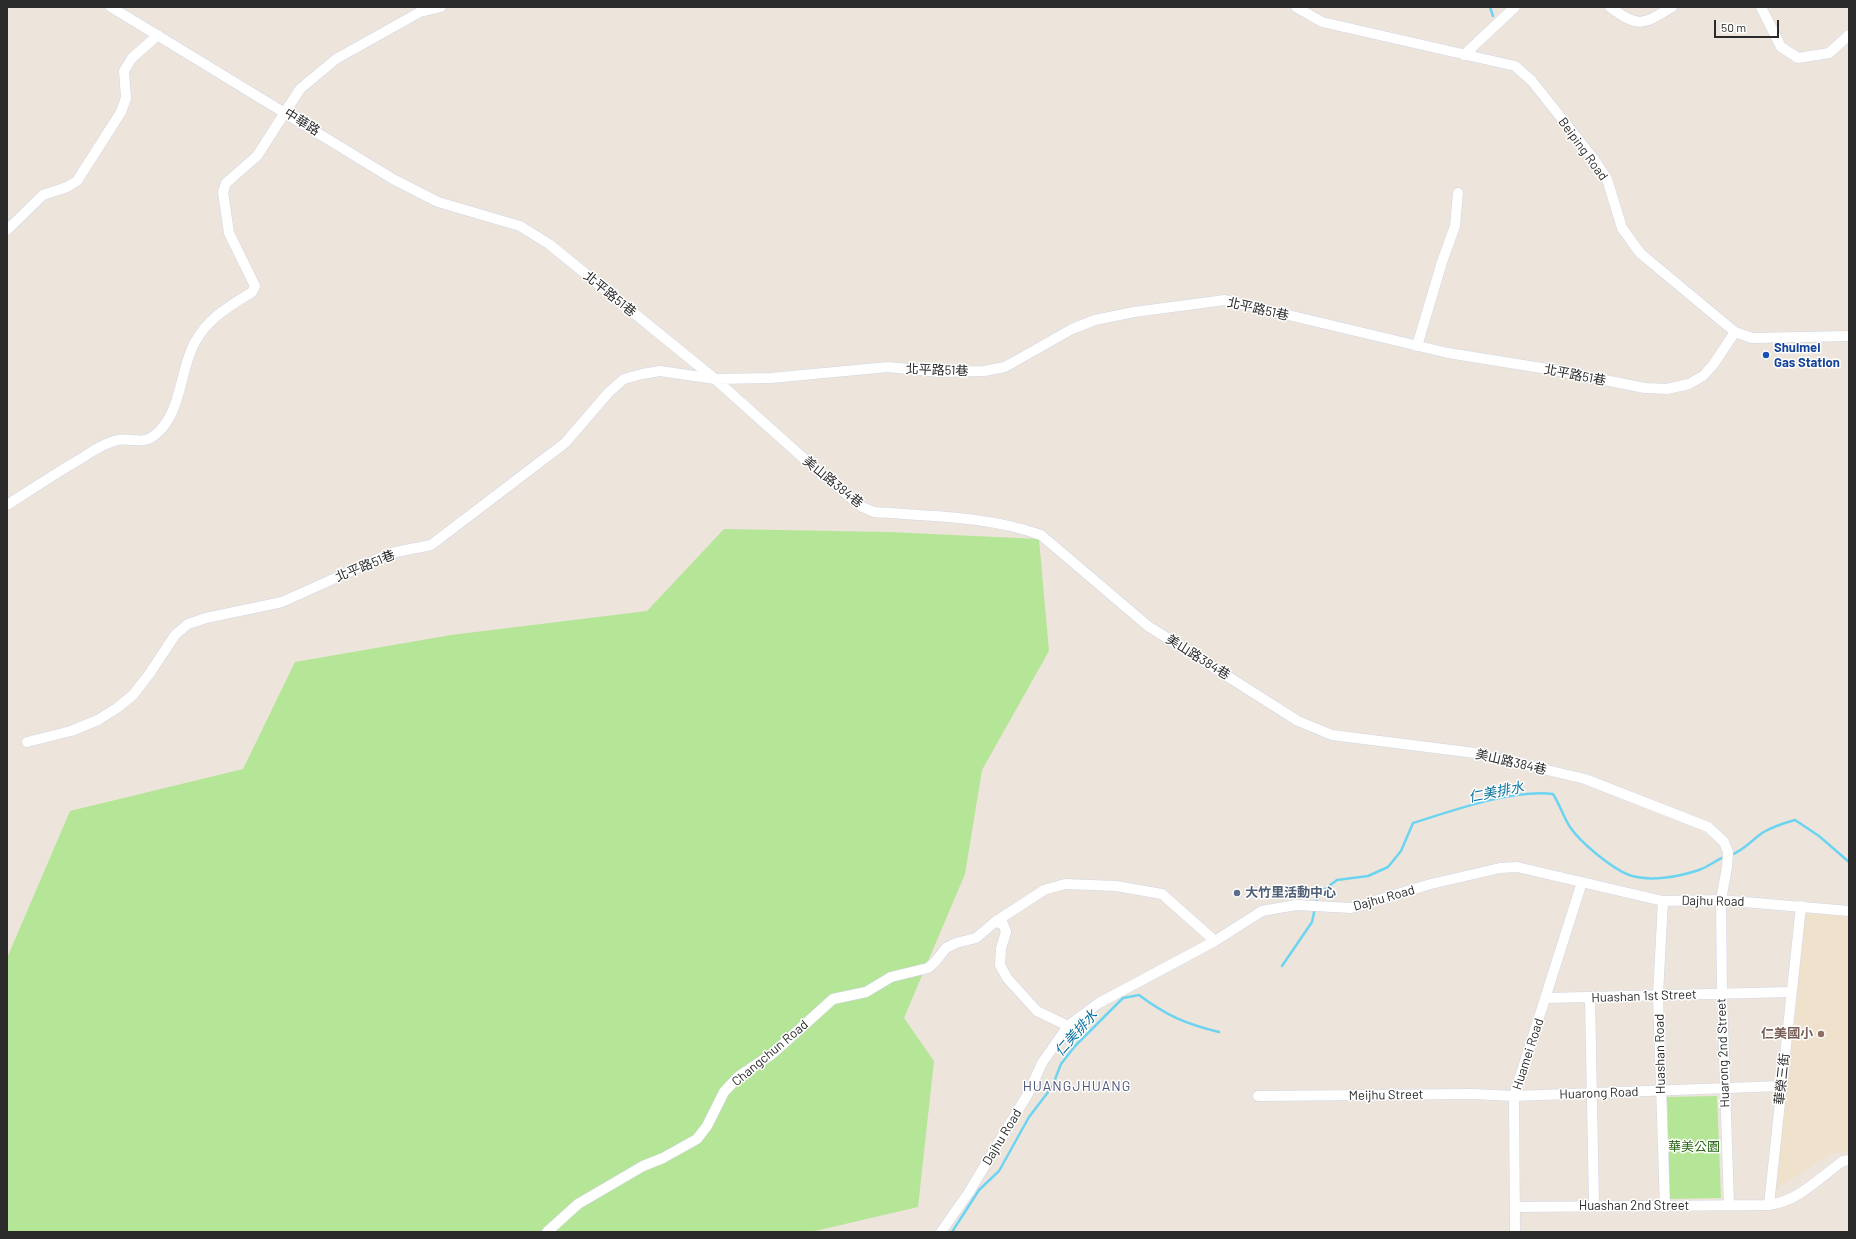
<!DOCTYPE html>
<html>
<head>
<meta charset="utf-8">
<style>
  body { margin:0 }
  #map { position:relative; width:1856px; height:1239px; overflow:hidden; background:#ede5dc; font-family:Barlow,sans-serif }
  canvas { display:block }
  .frame { position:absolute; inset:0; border:8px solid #2a2a2a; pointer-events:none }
  .scale { position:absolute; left:1714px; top:20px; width:65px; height:18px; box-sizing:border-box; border:2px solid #2a2a2a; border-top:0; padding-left:5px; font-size:12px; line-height:14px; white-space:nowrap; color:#2a2a2a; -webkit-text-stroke:3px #fff; paint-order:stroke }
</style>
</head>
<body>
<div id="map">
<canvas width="1856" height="1239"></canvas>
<div class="frame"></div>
<div class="scale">50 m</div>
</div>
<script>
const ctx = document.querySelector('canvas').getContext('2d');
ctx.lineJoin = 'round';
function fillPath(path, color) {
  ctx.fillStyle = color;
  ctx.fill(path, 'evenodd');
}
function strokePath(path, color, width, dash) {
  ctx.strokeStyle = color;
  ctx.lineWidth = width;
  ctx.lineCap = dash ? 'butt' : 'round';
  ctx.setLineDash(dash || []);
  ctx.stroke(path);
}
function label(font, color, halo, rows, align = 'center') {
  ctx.font = font + ' Barlow,"Noto Sans TC",sans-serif';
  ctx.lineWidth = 3;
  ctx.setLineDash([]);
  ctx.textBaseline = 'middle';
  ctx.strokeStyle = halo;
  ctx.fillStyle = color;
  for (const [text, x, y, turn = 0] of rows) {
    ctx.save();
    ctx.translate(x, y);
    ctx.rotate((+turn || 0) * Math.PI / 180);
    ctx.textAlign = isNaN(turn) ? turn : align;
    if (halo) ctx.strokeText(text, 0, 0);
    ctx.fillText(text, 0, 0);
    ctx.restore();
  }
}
fillPath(new Path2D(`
  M1806,913L1849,917V1150L1828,1155L1774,1191Z`), '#efe1cb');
fillPath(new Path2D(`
  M724,529L889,532L1039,539L1049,651L982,770L965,874L904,1018L934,1061L918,1207L811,1232H7V958L70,811L243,769L295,662L451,635L647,611Z
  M1717,1096L1721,1198L1670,1199L1667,1097Z`), '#b5e597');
strokePath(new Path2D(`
  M1490,7L1493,16
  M1731,855C1744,850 1751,841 1762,833C1772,827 1784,823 1795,820L1819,836L1849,862
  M1316,903L1318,894L1337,880L1368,876L1388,867L1401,851L1413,823C1452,811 1512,789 1553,794C1560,805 1563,816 1570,827C1580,842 1611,868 1629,875C1650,882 1678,877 1699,870C1708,867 1716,860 1726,856
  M1282,966L1312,922L1315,908
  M952,1232L979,1190L999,1171L1029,1117L1052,1087L1061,1064L1075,1046L1123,998L1139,995C1167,1016 1186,1024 1219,1032`), '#6cd4f1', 2.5);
const minor = new Path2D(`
  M111,7L393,179L438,202L520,226L549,244L715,379L810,464L862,507L874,512C929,516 988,516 1041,535L1148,626L1298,721L1332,735L1475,753L1585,779L1708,827L1724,842L1728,852L1727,867L1721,900L1722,994L1729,1205
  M1296,7L1322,22L1515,66L1532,81L1593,158L1607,179L1622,228L1640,253L1735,332L1752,338L1849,336
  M1610,7C1639,29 1644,24 1672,7
  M1761,7L1781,47L1798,58L1829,53L1849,35
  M1464,55L1515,7
  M7,230L43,195L67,187L77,181L121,112L126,98L124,71L132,58L158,35
  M1417,346L1442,262L1455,226L1458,193
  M7,505C32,489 56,473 82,458C92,451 102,445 114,441C128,436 142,446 155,435C182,413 179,373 194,344C207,319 229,306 252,292L255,286L229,233L223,192L226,183L257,156L300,89L336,59L420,12L441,7
  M27,742L71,731L98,720L117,708L133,695L150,673L175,635L188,624L206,618L282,602L391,553L431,545L565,443L609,392L624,379L642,374L660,371L715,379L771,378L888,367L939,372L984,371L1005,367L1072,329L1095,320L1134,312L1225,300L1448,353L1554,370L1645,388L1667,389L1689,384L1703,376L1713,365L1735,332
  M1663,901L1658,995L1665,1207
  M995,922L1044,890L1065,884L1116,886L1162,894L1215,941
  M1546,998L1791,992
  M1590,998L1594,1205
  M1258,1096L1473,1094L1514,1096L1781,1086
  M1769,1205L1801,906
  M1515,1207L1769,1205C1799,1201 1819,1178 1843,1161L1849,1160
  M547,1232L578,1204L643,1166L663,1158L697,1139L707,1126L724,1092L738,1077L772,1054L833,999L866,992L891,977L928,968L935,962L946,948L956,943L976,938L995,922L1003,924L1006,932L1001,948L1000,965L1007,978L1037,1011L1068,1026
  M941,1232L969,1192L1029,1092L1042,1063L1068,1026L1099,1003L1215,941L1262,911L1296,905L1351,908L1431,884L1500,868L1517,867L1663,901L1721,900L1849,911
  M1515,1232L1514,1096L1582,882`);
strokePath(minor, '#d1d5e4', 11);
strokePath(minor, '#fff', 10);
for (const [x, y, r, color] of [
  [1766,355,4,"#1a4fb4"],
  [1237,893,4,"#5c6f8a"],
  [1821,1034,4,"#8d6e63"]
]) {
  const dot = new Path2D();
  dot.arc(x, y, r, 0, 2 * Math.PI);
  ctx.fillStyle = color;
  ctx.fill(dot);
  strokePath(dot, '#fff', 1.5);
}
label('13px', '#2a2a2a', '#fff', [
  ["中華路",302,122,32],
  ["Beiping Road",1583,149,54],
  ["北平路51巷",610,294,39],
  ["北平路51巷",1258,309,13],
  ["北平路51巷",937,370,2],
  ["北平路51巷",1575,375,11],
  ["美山路384巷",833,482,39],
  ["北平路51巷",365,566,-22],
  ["美山路384巷",1198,657,32],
  ["美山路384巷",1511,762,13],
  ["Dajhu Road",1384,898,-16],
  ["Dajhu Road",1713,901,1],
  ["Huashan 1st Street",1644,996,-2],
  ["Changchun Road",770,1053,-40],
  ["Huarong 2nd Street",1723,1053,-92],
  ["Huamei Road",1528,1054,-72],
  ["Huashan Road",1660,1054,-91],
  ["華榮三街",1782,1079,-84],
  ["Huarong Road",1599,1093,-2],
  ["Meijhu Street",1386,1095,-1],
  ["Dajhu Road",1002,1137,-59],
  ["Huashan 2nd Street",1634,1206]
]);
label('bold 13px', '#164399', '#fff', [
  ["Shuimei",1774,348],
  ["Gas Station",1774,363]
], 'left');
label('bold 13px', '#4e5e75', '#fff', [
  ["大竹里活動中心",1245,893]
], 'left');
label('bold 13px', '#785e54', '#fff', [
  ["仁美國小",1813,1034]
], 'right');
label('13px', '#2d6918', '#fff', [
  ["華美公園",1694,1147]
]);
label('italic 14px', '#0a729f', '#fff', [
  ["仁美排水",1496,792,-11],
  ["仁美排水",1076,1033,-48]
]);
ctx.letterSpacing = '1px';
label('14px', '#49557c', '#fff', [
  ["HUANGJHUANG",1077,1086]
]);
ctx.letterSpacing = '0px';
</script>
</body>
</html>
